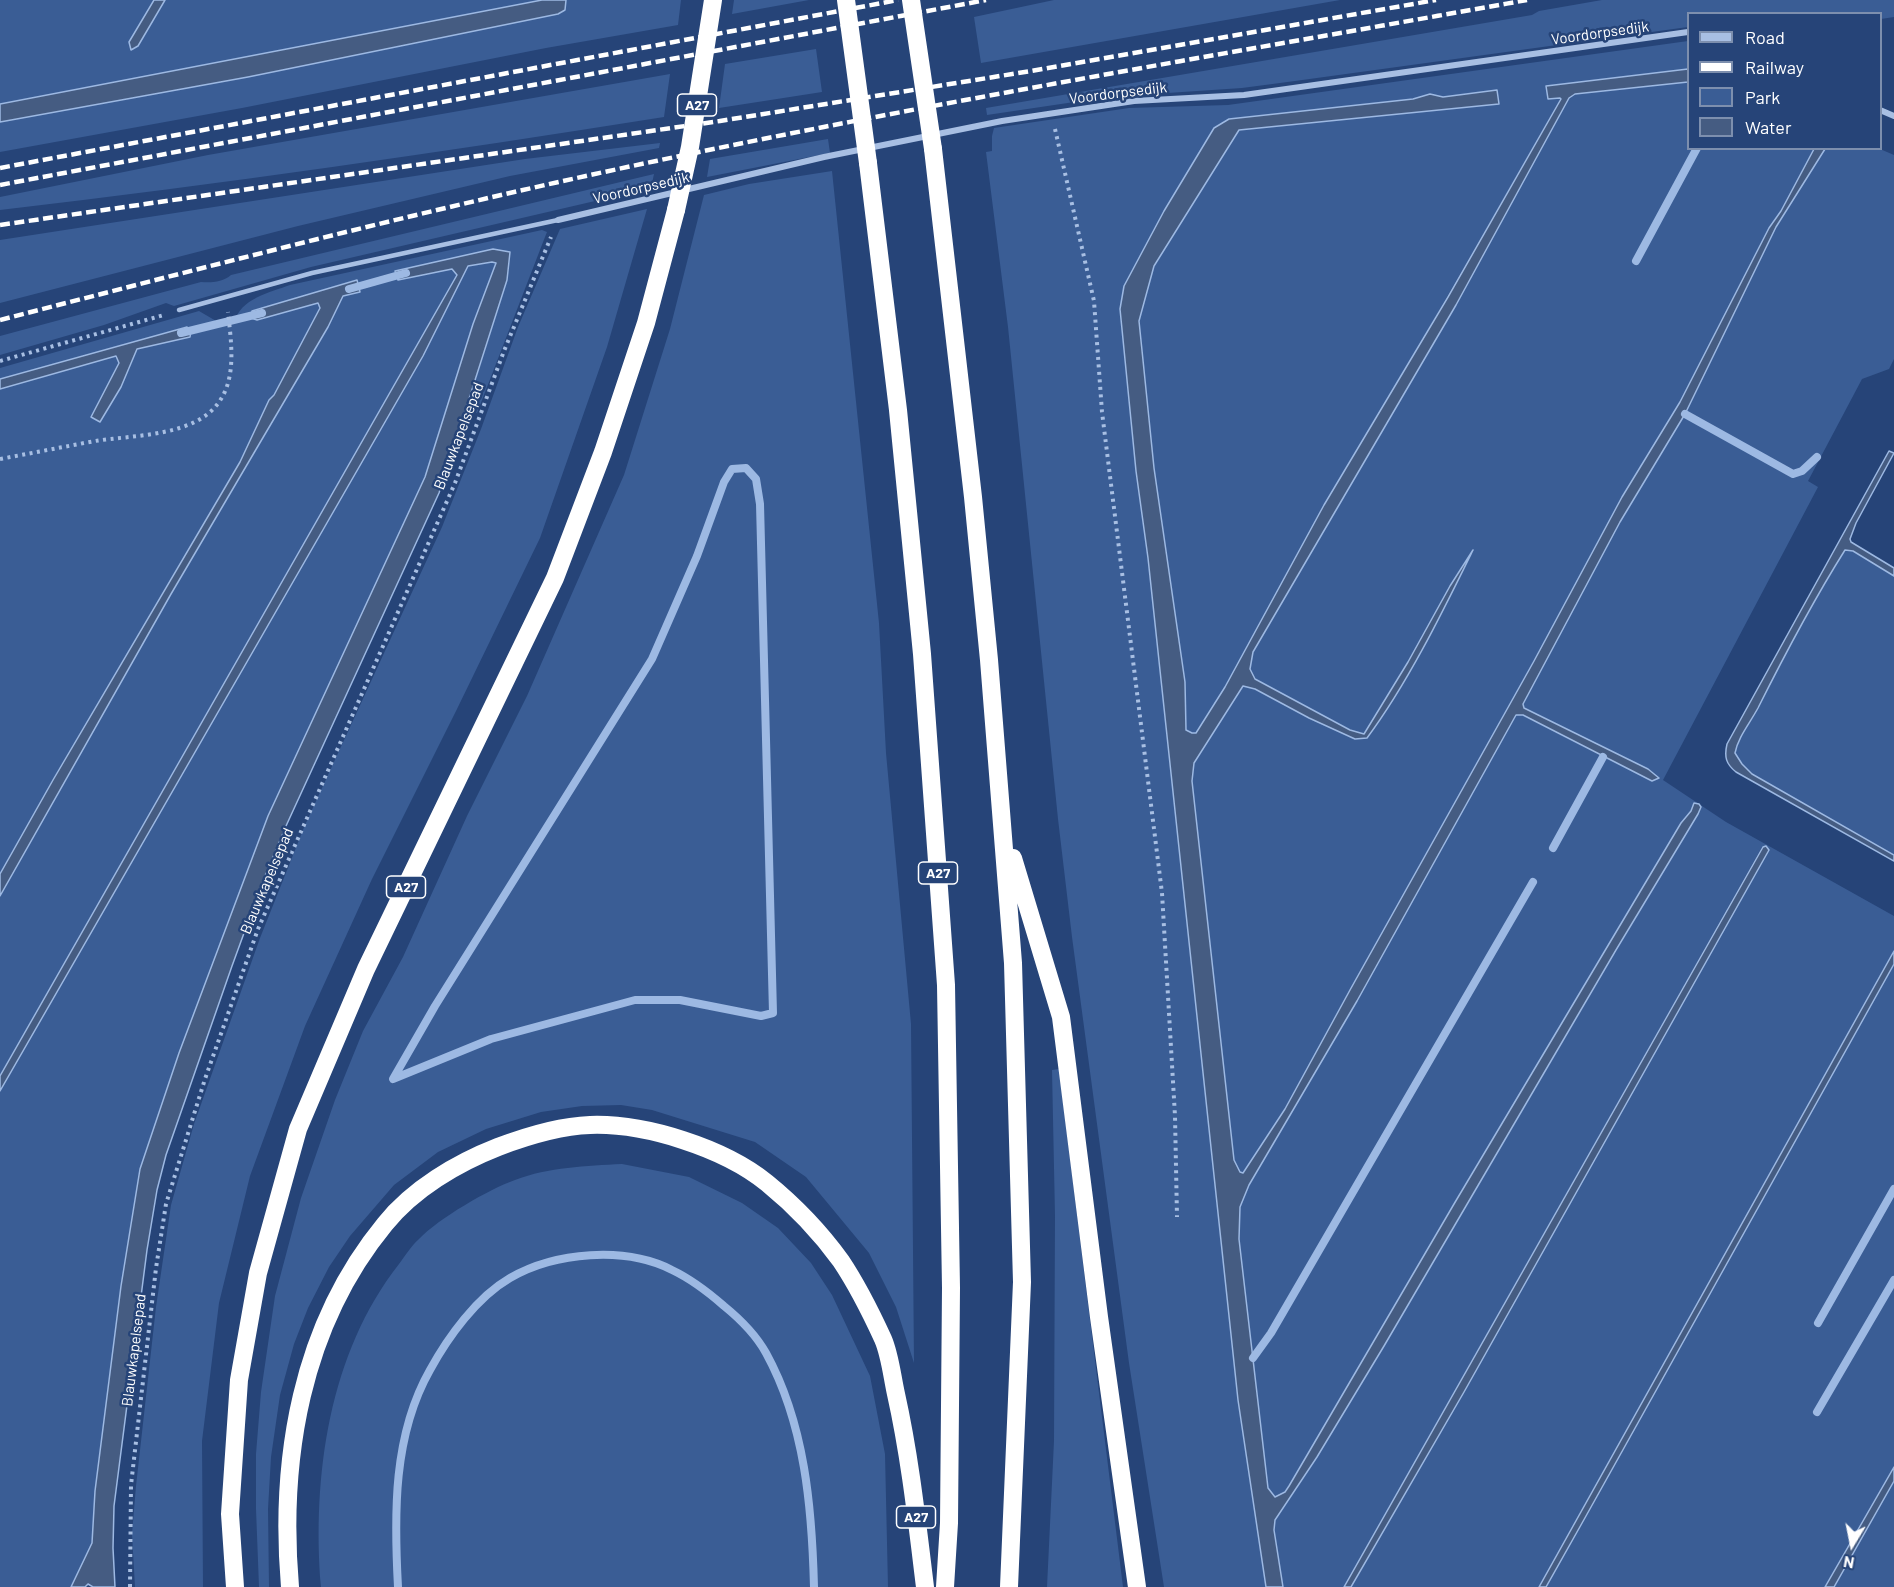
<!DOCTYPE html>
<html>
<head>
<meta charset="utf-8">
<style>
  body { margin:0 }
  #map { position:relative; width:1894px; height:1587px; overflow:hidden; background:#264478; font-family:Barlow,sans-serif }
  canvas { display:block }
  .legend { position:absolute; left:1687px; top:12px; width:195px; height:138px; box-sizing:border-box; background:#264478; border:2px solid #7d8fae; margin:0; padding:8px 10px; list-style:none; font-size:18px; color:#fff }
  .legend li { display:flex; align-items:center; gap:12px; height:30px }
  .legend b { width:30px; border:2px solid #7d8fae }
  .north { position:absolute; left:1822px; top:1515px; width:60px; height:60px; -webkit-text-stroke:4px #264478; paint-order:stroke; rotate:190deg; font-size:16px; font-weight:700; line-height:24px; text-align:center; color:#fff }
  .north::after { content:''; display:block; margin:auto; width:21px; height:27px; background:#fff; clip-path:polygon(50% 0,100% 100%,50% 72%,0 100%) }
</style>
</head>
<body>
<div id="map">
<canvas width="1894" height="1587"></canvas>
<ul class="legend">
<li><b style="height:8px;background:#a8bfe3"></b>Road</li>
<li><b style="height:8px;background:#fff"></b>Railway</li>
<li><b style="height:16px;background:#3a5d95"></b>Park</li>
<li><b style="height:16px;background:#455c82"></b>Water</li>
</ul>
<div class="north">N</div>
</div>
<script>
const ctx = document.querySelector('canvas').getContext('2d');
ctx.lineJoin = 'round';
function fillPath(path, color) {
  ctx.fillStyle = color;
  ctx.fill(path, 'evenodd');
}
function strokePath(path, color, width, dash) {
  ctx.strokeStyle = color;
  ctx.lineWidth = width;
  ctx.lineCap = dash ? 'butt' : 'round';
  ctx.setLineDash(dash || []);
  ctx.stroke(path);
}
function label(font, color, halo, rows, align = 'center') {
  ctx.font = font + ' Barlow,sans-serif';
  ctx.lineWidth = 5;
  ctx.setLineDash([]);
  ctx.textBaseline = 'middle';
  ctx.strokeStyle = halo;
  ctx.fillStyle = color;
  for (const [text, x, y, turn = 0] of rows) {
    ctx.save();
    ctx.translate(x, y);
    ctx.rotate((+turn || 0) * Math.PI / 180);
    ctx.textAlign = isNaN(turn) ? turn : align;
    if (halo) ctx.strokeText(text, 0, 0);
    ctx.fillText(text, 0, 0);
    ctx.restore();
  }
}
fillPath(new Path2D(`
  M0,0H154L129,42L138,46L165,0H542L0,104Z
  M566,0H681L678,25L546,48L242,108L0,152V122L248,77L558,14L565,10Z
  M734,0H809L732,14Z
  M1054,0H1340L981,63L974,17Z
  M1602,0H1894V17L1881,19L1880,14H1688V27L1295,81L1242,88L1108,97L987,115L986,108L1532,15L1539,11Z
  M1688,41V69L1547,86L1549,99L1560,98L1561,99L1377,418L1225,687L1196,733H1192L1186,730L1185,682L1154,468L1139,321L1154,266L1239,130L1498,104L1497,90L1443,97L1430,94L1413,99L1229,119L1214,128L1164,211L1124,286L1120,309L1136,471L1148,558L1238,1400L1266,1587H1164L1129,1363L1072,937L1058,819L1008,327L986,152L992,151V136L994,128L1129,108L1228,105Z
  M816,49L822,92L719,108L725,64Z
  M670,74L664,117C443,152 222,184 0,210V197L208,155Z
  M1688,82V148L1814,149L1781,211L1825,149H1880L1894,155V359L1889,369L1862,379L1808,481L1818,487L1663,780L1726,822L1894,916V951L1539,1587H1351L1464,1392L1769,850L1766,846L1762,847L1344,1587H1283L1274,1530L1275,1520L1317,1457L1384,1346L1701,807L1694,803L1691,811L1681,823L1454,1204L1289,1486L1285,1492L1275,1497L1268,1488L1239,1239L1240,1207L1249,1185L1357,1001L1516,715H1523L1603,757L1658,777L1648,769L1524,708L1523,704L1620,522L1685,414L1776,227L1769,228L1680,402L1622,497L1534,661L1350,990L1285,1109L1244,1173L1240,1172L1234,1160L1192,781L1194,763L1242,686L1255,689L1309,718L1355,739L1358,734L1255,679L1250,669L1253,652L1456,305L1569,98L1575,94Z
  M828,139L830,153L707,177L710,159Z
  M660,143L659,148L510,176L298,226L0,303V240L525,159Z
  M832,171L879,623L886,753L911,1024L914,1363L896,1307L869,1253L806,1177L755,1142L652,1110L621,1105L582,1106L541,1112L486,1129L438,1152L394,1185L350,1236L329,1267L308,1308L294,1344L280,1395L271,1457L268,1509L269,1587H259L256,1509V1454L261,1392L275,1296L301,1198L335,1100L363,1031L403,957L467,816L527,696L624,475L670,329L704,195L749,184Z
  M654,174L651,188L311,267L174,306L166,303L104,325L0,355V336L201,282C211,283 223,282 231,275Z
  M647,209L607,347L540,538L457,709L372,879L305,1026L250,1176L219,1303L202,1441L203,1587H135L132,1534L136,1486L156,1307L171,1205L194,1124L260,938L305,825L442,527L481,429L518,327L560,229Z
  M542,230L547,232L545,237L477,413L466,411L507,280L510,252L396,271L398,280L452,269L458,274L0,1076V896L171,594L328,327L343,296L360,292L356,280L252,311L291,309L318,303L320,308L274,395L269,400L240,462L53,780L0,874V389L116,356L119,363L91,417L129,369L137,349L190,337L186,327L0,379V368L199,311L223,325L235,322C239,299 271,292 290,285Z
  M492,262L496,263L473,324L425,477L179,1053L140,1169L121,1286L95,1491L92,1543L71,1587H0V1091L423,356L468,266Z
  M1849,549L1894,576V855L1752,774L1742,764L1735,753L1736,744L1755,712L1793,637L1845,550Z
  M1894,964V1467L1825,1587H1546Z
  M1059,1069L1123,1587H1047L1054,1441L1055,1216L1052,1070Z
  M622,1164L689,1177L742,1203L778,1228L811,1263L832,1295L870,1376L885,1454L888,1587H321C312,1476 329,1353 399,1264C405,1256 411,1246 419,1239C438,1219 489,1189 515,1180C549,1167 586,1166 622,1164Z
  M1894,1481V1587H1834Z`), '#3a5d95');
const water = new Path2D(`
  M154,0H165L138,46L131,50L129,42Z
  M542,0H566L565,10L558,14L248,77L0,122V104Z
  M1688,69V82L1575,94L1569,98L1456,305L1253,652L1250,669L1255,679L1350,730L1364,734L1408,662L1450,586L1473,550C1443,611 1408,683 1367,738L1355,739L1309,718L1255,689L1243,686L1194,763L1192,781L1234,1160L1240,1172L1243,1173L1285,1109L1350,990L1534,661L1622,497L1680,402L1769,228L1781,211L1814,149H1825L1776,227L1685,414L1620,522L1523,704L1524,708L1648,769L1659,778L1652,781L1523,715H1516L1357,1001L1249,1185L1240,1207L1239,1239L1268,1488L1275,1497L1285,1492L1289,1486L1454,1204L1681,823L1691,811L1694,803L1699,804L1701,807L1698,814L1616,950L1384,1346L1317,1457L1275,1520L1274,1530L1283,1587H1266L1238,1400L1148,558L1136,471L1120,309L1124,286L1164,211L1214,128L1229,119L1413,99L1430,94L1443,97L1497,90L1499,104L1239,130L1154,266L1139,321L1154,468L1185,682L1186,730L1192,733H1196L1225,687L1324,505L1448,297L1561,99L1560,98L1548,99L1546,86Z
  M493,249L510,252L507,280L439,493L286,826L263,881L232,966L166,1155L157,1190L147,1250L114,1506L113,1548L115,1587H93L88,1584L85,1587H71L92,1543L95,1491L121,1286L140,1169L179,1053L268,816L425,477L473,324L496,263L492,262L468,266L423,356L0,1091V1076L457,275L452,269L398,280L395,271Z
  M357,280L360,292L343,296L328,327L171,594L0,896V874L53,780L240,462L269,400L274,395L320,308L318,303L257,320L251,318L252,311Z
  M187,327L191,331L190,337L137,349L121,387L100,422L91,417L119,363L116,356L0,389V379Z
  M1889,451L1894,453L1856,523L1850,539L1851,542L1894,568V576L1853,551L1845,550C1813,601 1785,654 1758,708C1750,723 1738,737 1735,753L1742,764L1752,774L1894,855V861L1736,772C1726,764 1724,757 1727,744Z
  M1766,846L1769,850L1464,1392L1351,1587H1344L1763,847Z
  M1894,951V964L1586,1516L1546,1587H1539Z
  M1894,1467V1481L1834,1587H1825Z`);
fillPath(water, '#455c82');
strokePath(water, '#9db9e3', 1.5);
strokePath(new Path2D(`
  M1636,261L1697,148
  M349,289L406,273
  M181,333L262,313
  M1685,414L1793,474L1802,471L1817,457
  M746,468L756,479L760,504L773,1013L761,1016L680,1000H635L491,1039L393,1079L435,1006L652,659L697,556L724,482L732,469Z
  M1553,848L1603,757
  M1818,1323L1894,1189
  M1253,1358L1271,1333L1533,882
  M1817,1412L1894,1280
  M398,1587C394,1514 393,1435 430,1370C448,1337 477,1297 510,1278C555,1252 625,1246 672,1270C691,1279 708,1292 724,1306C740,1319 756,1335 766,1353C805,1424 812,1508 814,1587`), '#9db9e3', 8);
strokePath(new Path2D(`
  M1055,129L1094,301L1102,412L1162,893L1175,1116L1177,1217
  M0,361L164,315
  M0,459C32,453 63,447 95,441C132,435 195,437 219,402C237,377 231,341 228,312
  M130,1587L131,1485L156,1268L166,1204L205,1079L258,929L455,483L504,351L551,237`), '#a8bfe3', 4, [3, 4.5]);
strokePath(new Path2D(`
  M179,310L312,273L558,220`), '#a8bfe3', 4.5);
strokePath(new Path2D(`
  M1880,110L1894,116
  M558,220L824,157L1002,121L1134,101L1244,95L1688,32`), '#a8bfe3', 6);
strokePath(new Path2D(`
  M933,149L973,497L989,660L1013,963L1022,1282L1009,1587
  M868,163L898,410L922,654L946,985L951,1288L949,1523L945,1587
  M1013,858L1061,1017L1099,1317L1137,1587
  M235,1587L230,1514L239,1380L258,1273L298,1129L366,969L555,578L603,452L646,323L676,210
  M290,1587C279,1459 301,1326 385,1224C413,1189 457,1163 498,1147C527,1136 559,1126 590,1125C645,1123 724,1148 767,1183C794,1205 820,1232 841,1261C855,1282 872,1315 883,1339C890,1355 892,1376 896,1394C910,1457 917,1522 925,1587`), '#fff', 18);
strokePath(new Path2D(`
  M0,168L898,0
  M0,185L986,0
  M0,225L720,121L1031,71L1436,0
  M0,320C218,264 435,207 656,161C945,100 1236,52 1527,0`), '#fff', 4.5, [10, 4.5]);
strokePath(new Path2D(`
  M846,0L868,163
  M911,0L933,149
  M676,210L690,147L713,0`), '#fff', 18);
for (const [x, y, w] of [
  [697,105,39],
  [938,873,39],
  [406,887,39],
  [916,1517,39]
]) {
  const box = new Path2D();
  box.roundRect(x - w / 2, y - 11, w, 22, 4.5);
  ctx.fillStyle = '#264478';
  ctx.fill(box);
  strokePath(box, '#fff', 1.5);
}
label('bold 14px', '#fff', null, [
  ["A27",697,105],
  ["A27",938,873],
  ["A27",406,887],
  ["A27",916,1517]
]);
label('15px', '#fff', '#264478', [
  ["Voordorpsedijk",1600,33,-8],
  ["Voordorpsedijk",1118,93,-7],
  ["Voordorpsedijk",641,188,-13],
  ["Blauwkapelsepad",459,436,-69],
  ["Blauwkapelsepad",267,881,-67],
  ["Blauwkapelsepad",134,1350,-83]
]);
</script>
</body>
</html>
